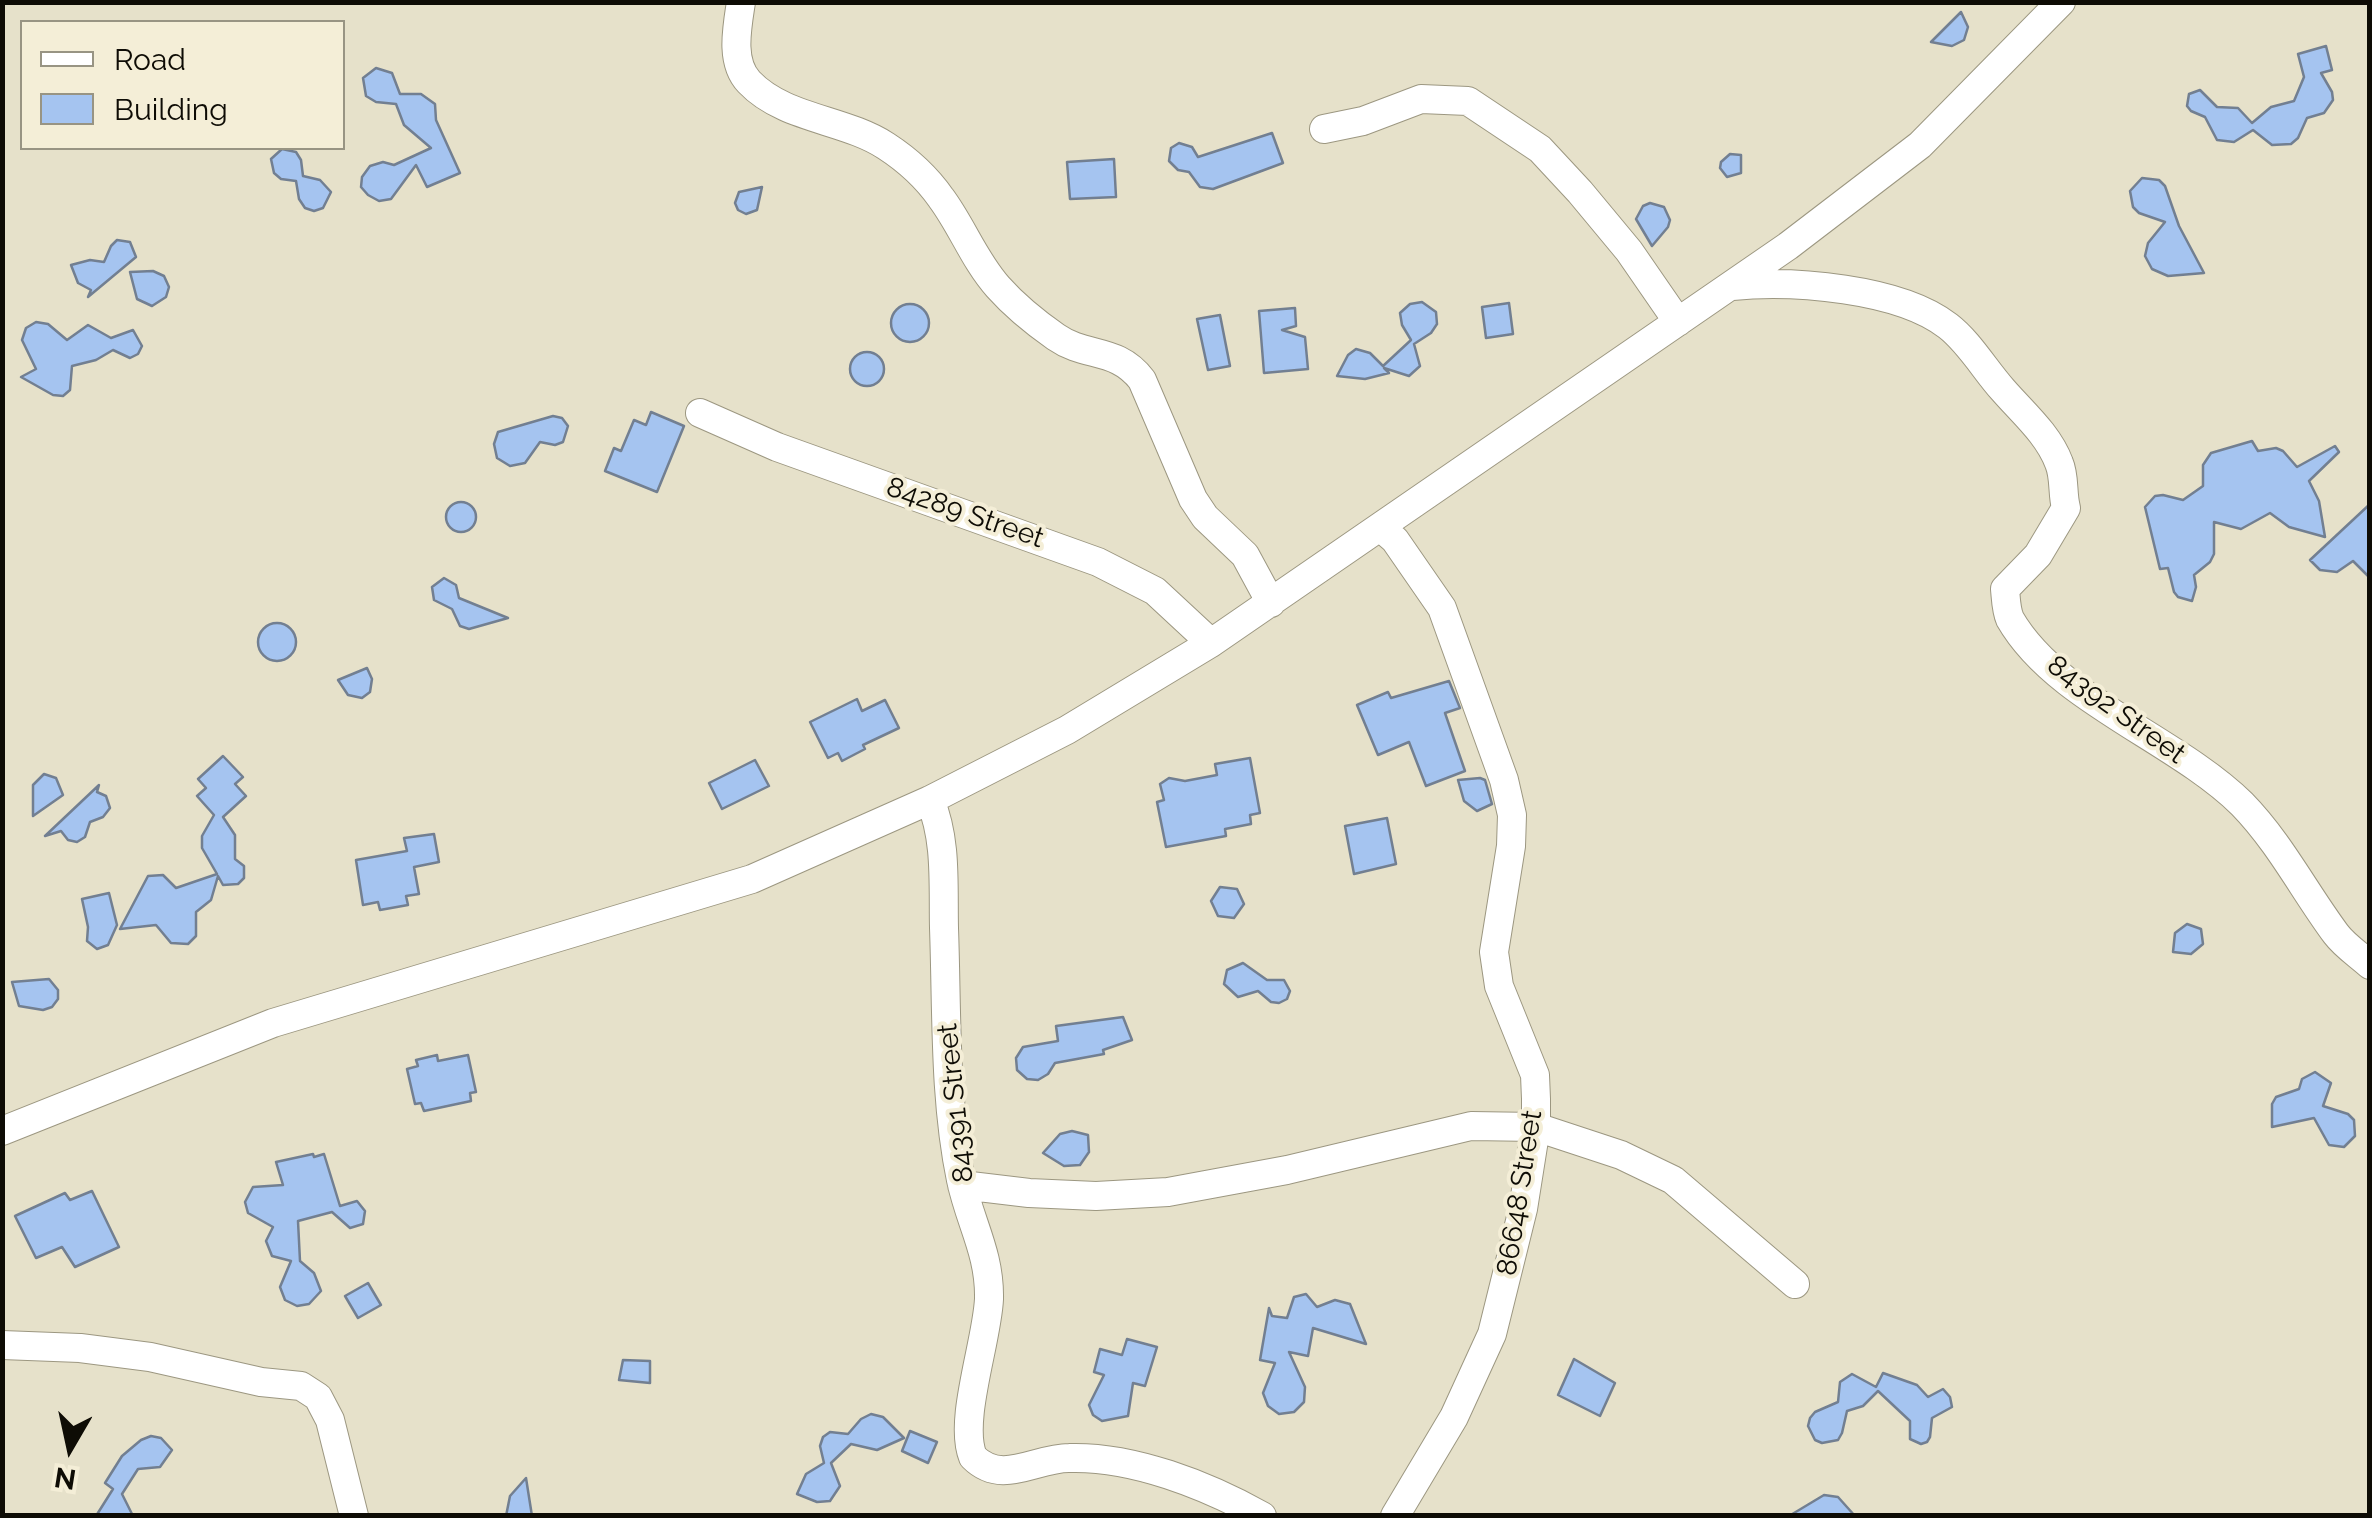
<!DOCTYPE html>
<html>
<head>
<meta charset="utf-8">
<style>
  body { margin:0 }
  #map { position:relative; width:2372px; height:1518px; overflow:hidden; background:#e6e1ca; font-family:Raleway,sans-serif }
  canvas { display:block }
  .frame { position:absolute; inset:0; border:5px solid #0e0c05; pointer-events:none }
  .legend { position:absolute; left:20px; top:20px; width:325px; height:130px; box-sizing:border-box; background:#f4eed7; border:2px solid #989483; margin:0; padding:12px 18px; list-style:none; font-size:30px; color:#0e0c05 }
  .legend li { display:flex; align-items:center; gap:20px; height:50px }
  .legend b { width:50px; border:2px solid #989483 }
  .north { position:absolute; left:20px; top:1398px; width:100px; height:100px; -webkit-text-stroke:8px #f4eed7; paint-order:stroke; rotate:189deg; font-size:28px; font-weight:700; line-height:40px; text-align:center; color:#0e0c05 }
  .north::after { content:''; display:block; margin:auto; width:35px; height:45px; background:#0e0c05; clip-path:polygon(50% 0,100% 100%,50% 72%,0 100%) }
</style>
</head>
<body>
<div id="map">
<canvas width="2372" height="1518"></canvas>
<div class="frame"></div>
<ul class="legend">
<li><b style="height:12px;background:#fff"></b>Road</li>
<li><b style="height:28px;background:#a5c4f0"></b>Building</li>
</ul>
<div class="north">N</div>
</div>
<script>
const ctx = document.querySelector('canvas').getContext('2d');
ctx.lineJoin = 'round';
function fillPath(path, color) {
  ctx.fillStyle = color;
  ctx.fill(path, 'evenodd');
}
function strokePath(path, color, width, dash) {
  ctx.strokeStyle = color;
  ctx.lineWidth = width;
  ctx.lineCap = dash ? 'butt' : 'round';
  ctx.setLineDash(dash || []);
  ctx.stroke(path);
}
function label(font, color, halo, rows, align = 'center') {
  ctx.font = font + ' Raleway,sans-serif';
  ctx.lineWidth = 8;
  ctx.setLineDash([]);
  ctx.textBaseline = 'middle';
  ctx.strokeStyle = halo;
  ctx.fillStyle = color;
  for (const [text, x, y, turn = 0] of rows) {
    ctx.save();
    ctx.translate(x, y);
    ctx.rotate((+turn || 0) * Math.PI / 180);
    ctx.textAlign = isNaN(turn) ? turn : align;
    if (halo) ctx.strokeText(text, 0, 0);
    ctx.fillText(text, 0, 0);
    ctx.restore();
  }
}
const building = new Path2D(`
  M1961,12L1968,27L1964,40L1952,46L1931,42Z
  M2326,46L2332,70L2321,73L2332,92L2333,100L2324,113L2307,118L2298,138L2291,144L2272,145L2253,130L2234,142L2217,140L2205,117L2191,111L2187,106L2189,94L2200,90L2217,107L2238,108L2252,123L2271,107L2294,101L2304,77L2298,54Z
  M376,68L392,73L400,94H421L435,104L436,120L460,173L427,187L416,165L391,199L379,201L368,195L361,187L362,177L370,166L383,162L394,165L431,148L404,125L396,104L376,102L366,96L363,78Z
  M1272,133L1283,163L1213,189L1200,187L1189,172L1178,170L1169,161L1171,148L1179,143L1192,147L1198,157Z
  M282,149L296,152L301,160L303,176L320,180L331,192L323,208L314,211L305,208L299,199L296,181L281,179L274,173L271,159Z
  M1730,154L1741,155V173L1727,177L1720,168L1721,162Z
  M1114,159L1116,197L1070,199L1067,162Z
  M2142,178L2159,180L2165,186L2179,226L2204,273L2168,276L2152,269L2145,256L2148,243L2165,222L2139,213L2133,207L2130,191Z
  M762,187L757,210L746,214L738,210L735,203L739,192Z
  M1650,203L1664,207L1670,220L1668,227L1652,246L1636,219L1643,206Z
  M117,240L130,242L136,257L88,297L91,290L78,283L71,265L90,260L104,262L111,246Z
  M153,271L164,276L169,287L166,297L152,306L137,299L130,272Z
  M1422,302L1436,312L1437,324L1431,333L1414,344L1420,366L1409,376L1384,368L1389,373L1365,379L1337,376L1348,355L1356,349L1370,353L1383,366L1411,340L1402,325L1400,313L1410,304Z
  M1509,303L1513,334L1486,338L1482,307Z
  M891 323a19 19 0 1 1 38 0a19 19 0 1 1-38 0Z
  M1295,308L1296,326L1282,330L1305,337L1308,369L1264,373L1259,311Z
  M1220,315L1230,366L1208,370L1197,319Z
  M36,322L48,324L67,340L88,325L111,338L133,330L142,346L138,354L130,358L113,350L96,360L72,366L70,390L63,396L53,395L21,377L36,369L22,340L26,328Z
  M850 369a17 17 0 1 1 34 0a17 17 0 1 1-34 0Z
  M651,412L684,426L657,492L605,471L614,448L621,451L634,420L646,425Z
  M553,416L562,418L568,426L563,442L555,445L540,442L525,463L510,466L497,458L494,444L498,432Z
  M2252,441L2258,451L2276,448L2283,451L2297,467L2335,446L2339,452L2309,481L2319,501L2325,537L2289,527L2270,513L2241,529L2214,522V554L2210,562L2194,575L2196,587L2192,601L2178,597L2174,592L2168,568L2160,569L2145,507L2155,496L2163,495L2183,500L2203,486V465L2211,453Z
  M446 517a15 15 0 1 1 30 0a15 15 0 1 1-30 0Z
  M2370,504V578L2353,561L2337,572L2320,570L2310,560Z
  M444,578L456,585L459,598L508,618L469,629L460,626L452,609L434,600L432,587Z
  M258 642a19 19 0 1 1 38 0a19 19 0 1 1-38 0Z
  M367,668L372,679L370,692L362,698L348,695L338,680Z
  M1449,681L1460,708L1445,713L1465,771L1426,786L1409,742L1378,755L1357,705L1388,692L1391,698Z
  M857,699L862,711L885,700L899,728L863,745L865,749L842,761L838,753L828,758L810,722Z
  M223,756L243,777L235,784L246,796L223,817L235,835V859L244,866V878L238,884L223,885L218,876L211,900L196,912V936L188,944L171,943L156,925L120,929L148,876L163,875L176,888L217,874L202,848V836L214,815L197,796L206,788L198,779Z
  M1250,758L1260,813L1250,815L1251,824L1225,829L1226,836L1166,847L1157,802L1164,800L1160,784L1169,778L1185,781L1217,775L1215,764Z
  M755,760L769,786L722,809L709,783Z
  M44,774L56,778L63,795L33,816V785Z
  M1480,778L1485,780L1492,804L1477,811L1464,801L1458,780Z
  M99,785L97,792L106,796L110,808L103,817L90,822L85,837L77,842L68,840L61,831L45,836Z
  M1387,818L1396,864L1354,874L1345,826Z
  M434,834L439,862L414,867L419,894L406,896L408,905L380,910L378,902L363,905L356,860L407,851L404,838Z
  M1220,887L1237,889L1244,904L1234,918L1218,916L1211,901Z
  M109,893L117,925L108,945L97,949L87,941L88,927L82,899Z
  M2187,924L2201,929L2203,944L2191,954L2173,952L2175,933Z
  M1243,963L1267,980H1284L1290,991L1287,999L1279,1003L1271,1002L1258,991L1238,997L1224,984L1227,970Z
  M49,979L58,990V999L52,1007L43,1010L19,1006L12,982Z
  M1123,1017L1132,1040L1103,1050L1104,1054L1055,1063L1048,1074L1038,1080L1027,1079L1017,1070L1016,1058L1023,1047L1058,1041L1056,1026Z
  M437,1055L438,1061L468,1055L476,1092L470,1093L471,1101L424,1111L421,1103L415,1104L407,1069L418,1066L416,1060Z
  M2315,1072L2331,1083L2323,1106L2348,1114L2354,1120L2355,1136L2344,1147L2329,1145L2314,1118L2272,1127V1104L2276,1097L2299,1089L2302,1079Z
  M1072,1131L1088,1135L1089,1152L1080,1165L1064,1166L1043,1153L1060,1134Z
  M313,1154L314,1157L324,1154L340,1206L357,1201L365,1211L363,1224L350,1228L332,1212L298,1221L300,1261L314,1273L321,1291L309,1304L297,1306L285,1300L280,1287L291,1261L272,1256L266,1241L273,1227L248,1213L245,1202L253,1187L283,1185L276,1162Z
  M92,1191L119,1247L75,1267L62,1247L36,1258L15,1216L65,1193L70,1200Z
  M368,1283L381,1305L358,1318L345,1296Z
  M1306,1294L1317,1307L1335,1300L1350,1304L1366,1344L1313,1328L1308,1356L1289,1352L1305,1387L1304,1402L1294,1412L1279,1414L1268,1406L1263,1393L1275,1363L1260,1360L1269,1308L1272,1316L1287,1318L1294,1297Z
  M1127,1339L1157,1347L1145,1386L1133,1383L1128,1416L1102,1421L1093,1415L1089,1405L1104,1375L1094,1372L1100,1349L1122,1355Z
  M1574,1359L1615,1383L1600,1416L1558,1395Z
  M623,1360L650,1361V1383L619,1380Z
  M1883,1373L1917,1385L1928,1397L1943,1389L1950,1397L1952,1407L1932,1418L1930,1437L1927,1442L1921,1444L1910,1439V1421L1878,1391L1863,1406L1847,1411L1842,1433L1838,1440L1822,1443L1815,1440L1808,1426L1810,1418L1815,1412L1838,1402L1840,1382L1852,1374L1876,1387Z
  M871,1414L883,1417L904,1438L877,1450L851,1444L831,1463L840,1486L830,1501L817,1502L797,1494L806,1474L824,1463L820,1446L823,1437L830,1432L848,1434L861,1419Z
  M910,1431L937,1442L928,1463L902,1451Z
  M151,1436L161,1438L172,1450L160,1467L138,1469L122,1494L133,1516H96L113,1489L105,1483L122,1456L141,1440Z
  M526,1478L532,1516H506L510,1496Z
  M1824,1495L1838,1497L1855,1516H1789Z`);
fillPath(building, '#a5c4f0');
strokePath(building, '#727f91', 2.5);
const minor = new Path2D(`
  M741,2C737,28 730,62 749,82C784,119 845,119 886,146C906,159 927,178 941,198C962,226 974,260 998,287C1014,305 1036,323 1056,337C1086,358 1117,347 1142,380L1193,499L1205,517L1245,555L1271,603
  M1324,129L1363,121L1421,99L1468,101L1540,149L1580,192L1629,251L1678,322
  M1732,286C1793,280 1899,288 1948,326C1969,342 1985,370 2003,390C2023,413 2048,434 2059,463C2065,477 2062,493 2066,508L2038,555L2005,589C2006,599 2006,610 2010,619C2056,699 2176,739 2242,804C2280,843 2304,891 2336,934C2345,946 2359,955 2370,965
  M700,413L777,447L1098,562L1155,591L1211,643
  M1380,527L1395,540L1442,608L1504,780L1512,815L1511,846L1494,952L1499,986L1535,1075L1536,1099V1127L1523,1209L1492,1334L1454,1417L1395,1516
  M930,800C947,840 943,885 944,928C947,1011 944,1099 961,1180C970,1223 990,1253 989,1299C987,1342 958,1421 973,1457C1002,1486 1035,1458 1069,1458C1133,1456 1206,1485 1262,1516
  M2,1131L273,1023L752,879L930,800L1067,730L1211,643L1788,246L1920,145L2061,2
  M962,1185L1029,1193L1096,1196L1168,1192L1287,1170L1471,1126L1536,1127L1621,1155L1673,1180L1795,1284
  M2,1345L80,1348L150,1357L261,1382L301,1386L318,1397L330,1420L354,1516`);
strokePath(minor, '#9c9781', 30);
strokePath(minor, '#fff', 28);
label('28px', '#0e0c05', '#f4eed7', [
  ["84289 Street",965,513,19],
  ["84392 Street",2116,710,36],
  ["84391 Street",956,1103,-96],
  ["86648 Street",1520,1193,-81]
]);
</script>
</body>
</html>
